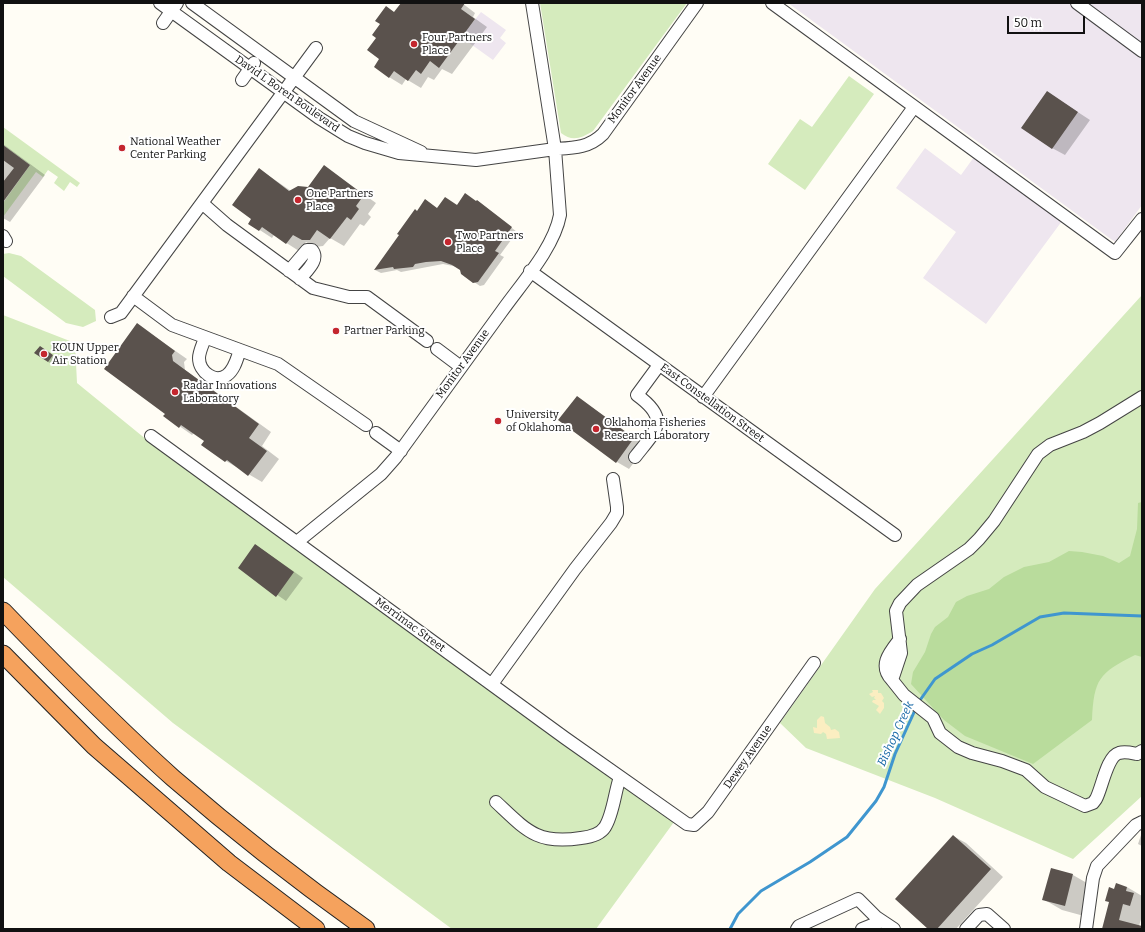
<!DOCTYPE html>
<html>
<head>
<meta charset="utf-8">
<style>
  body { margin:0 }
  #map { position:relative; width:1145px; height:932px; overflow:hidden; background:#fffdf5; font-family:Bitter,serif }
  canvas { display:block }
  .frame { position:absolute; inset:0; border:4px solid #111; pointer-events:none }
  .scale { position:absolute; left:1007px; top:16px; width:78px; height:18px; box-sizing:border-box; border:2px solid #111; border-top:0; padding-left:5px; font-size:12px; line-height:14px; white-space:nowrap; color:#111; -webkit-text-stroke:3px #fff; paint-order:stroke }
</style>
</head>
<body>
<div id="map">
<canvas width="1145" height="932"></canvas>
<div class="frame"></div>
<div class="scale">50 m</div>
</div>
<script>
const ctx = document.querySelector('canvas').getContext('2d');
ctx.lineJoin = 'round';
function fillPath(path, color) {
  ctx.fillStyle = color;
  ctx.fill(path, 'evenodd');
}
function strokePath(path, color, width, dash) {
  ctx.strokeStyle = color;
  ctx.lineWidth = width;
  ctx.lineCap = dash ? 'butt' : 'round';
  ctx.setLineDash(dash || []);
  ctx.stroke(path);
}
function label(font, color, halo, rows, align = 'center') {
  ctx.font = font + ' Bitter,serif';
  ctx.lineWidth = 4;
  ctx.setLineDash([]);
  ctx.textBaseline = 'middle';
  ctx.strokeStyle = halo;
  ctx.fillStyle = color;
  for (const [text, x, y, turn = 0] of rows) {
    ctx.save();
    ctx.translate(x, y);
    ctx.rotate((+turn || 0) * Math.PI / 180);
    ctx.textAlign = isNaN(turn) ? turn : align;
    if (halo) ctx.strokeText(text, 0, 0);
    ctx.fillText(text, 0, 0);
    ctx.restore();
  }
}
fillPath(new Path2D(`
  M788,3H1142V205L1115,242Z
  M481,12L506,30L500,38L506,43L493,60L461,37Z
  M925,148L961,175L974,157L1062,221L986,324L923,278L956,232L896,188Z`), '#eee6ef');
fillPath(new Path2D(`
  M540,3H687L593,131C582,138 572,142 561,133Z
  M849,76L874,94L805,190L768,164L800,119L812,127Z
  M3,127L80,183L77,187L70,182L64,191L54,183L58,177L48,170L43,177L36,172L3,217V203L30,165L3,145Z
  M9,253L21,256L95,310L96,321L83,327L66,323L3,276V254Z
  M1142,295V796L1073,859L935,798L806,748L780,723L875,589Z
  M3,315L75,343L77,383L147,440L493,693L674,822L596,929H452L173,723L3,577Z`), '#d5ebbd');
fillPath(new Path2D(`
  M1142,502V657L1135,655C1099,673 1094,679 1092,720L1033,764L965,736L944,720L911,684L913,672L925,652L931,634L935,627L948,617L956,602L967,596L989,589L1004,577L1024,567L1049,562L1069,551L1082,552L1103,556L1119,563L1130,556L1137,529L1138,503Z`), '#b9dc9c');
fillPath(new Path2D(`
  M872,690H878V693H881L884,698L882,701L884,703V708L880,714L876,710L879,706L872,702L873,700H876L874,698L875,696L872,697L869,694L873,692Z
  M821,716L824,717L825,723L830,727L831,730L835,729L839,732L840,738L827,739L826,734L823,732L821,734L814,733L813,727L817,728V720Z`), '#fbeec1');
fillPath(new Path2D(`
  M402,3H462L475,13L473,17L487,27L452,74L442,69L434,80L428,77L421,88L406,79L402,85L389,77L381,59L377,38L386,7L395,13Z
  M1047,92L1090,120L1065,155L1052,148Z
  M3,144L45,175L10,222L3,218Z
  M324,166L376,203L368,214L371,217L364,226L360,224L344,246L330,238L323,246L315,247L306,242L299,251L274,235L272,238L249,223L253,219L259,169L291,191L308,188Z
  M478,201L517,232L500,255L504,257L484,285L480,286L474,282L458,267L443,264L401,272L397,270L381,273L375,270L417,212Z
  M138,325L187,359L184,362L185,370L271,432L262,446L279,459L262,482L226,461L203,444L205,441L194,433L192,435L165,416L166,414Z
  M46,351L58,359L54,365L48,362Z
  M577,397L646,446L629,469L617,462Z
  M256,545L303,578L286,601L239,568Z
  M1142,832V846L1138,844Z
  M953,836L966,843L1003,877L956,929H930Z
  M1073,875L1092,886L1084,916L1062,910L1043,899Z
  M1127,887L1142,896V916L1139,926L1142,927V929H1103L1115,890Z`), '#0003');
strokePath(new Path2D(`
  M918,703L935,679L972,654L992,645L1040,617L1064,613L1142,616
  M730,929L738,914L761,891L810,862L847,837L876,801L884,787L895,754L916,708`), '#3f96cf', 3);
fillPath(new Path2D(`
  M401,3H465L461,9L475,19L439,68L430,61L421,74L416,70L408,81L394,71L389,78L374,67L379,59L367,50L376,38L372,35L380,24L375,21L386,6L394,12Z
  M1047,91L1078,112L1052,149L1021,128Z
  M3,145L30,165L3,202V182L14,168L3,160Z
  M324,165L364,195L356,206L359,209L351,220L347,217L330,239L317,230L310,240H302L293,235L286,244L262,227L259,231L248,224L251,219L232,205L259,168L289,191L298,186L308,187Z
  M465,193L476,201L477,200L512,227L495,251L499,253L478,282L473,283L461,274L460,270L452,265L441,261L426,262L415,264L413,267L394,269L393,267L374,270L399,235L397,234L415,209L417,211L425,199L437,208L445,197L457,205Z
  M137,323L175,351L172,355L173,361L259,424L249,438L267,451L248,476L227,460L225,462L201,445L204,441L181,425L179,428L163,416L165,414L104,369Z
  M40,346L53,355L48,362L34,353Z
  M577,396L634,438L616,463L558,420Z
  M255,544L294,572L276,597L238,568Z
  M953,835L991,869L937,929H928L895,899Z
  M1051,868L1073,874L1065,906L1042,900Z
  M1116,883L1127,887L1126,891L1134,893L1130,906L1123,904L1119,920L1142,926V929H1102L1109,902L1105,901L1109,887L1114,889Z`), '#5a524d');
const minor = new Path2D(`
  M160,3L319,118L348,136L365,143L399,153L476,160L555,149L532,3
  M192,3L354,121L421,152
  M772,3L1115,253L1142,219
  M1077,3L1142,51
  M163,23L177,3
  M242,80L254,63
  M202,203L227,225L313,288L349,297H367L427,341
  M3,236L6,241
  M289,271L307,250H312C320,260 306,271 300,279
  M530,271L895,535
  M133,296L172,325L278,364L366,425
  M111,317L121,313L316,48
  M205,338C203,344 199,352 199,358C199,372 215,384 227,375C235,369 237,358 240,350
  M437,349L461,367
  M703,397L914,107
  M1142,397L1100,423L1083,432L1050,445L1038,454L994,521L979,539L969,549L917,585L900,603L896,611L901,653L892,680L904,695L933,718L940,733L958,747L972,753L1002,761L1026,770L1045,787L1085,806L1093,803L1096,799C1102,788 1107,756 1119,753C1125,751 1132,753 1137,754L1142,751
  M376,433L401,451
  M151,436L565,738L687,824L694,825L708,812L814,663
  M635,457C656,430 671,420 637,395L659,365
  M297,542L381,474L396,457C431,409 466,360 502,311C521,284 554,248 560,215L555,149C573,148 589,148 603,134L697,3
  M892,680C878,665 890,652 900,639
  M492,684L575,569L611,523L617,513V507L613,479
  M496,802C526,830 537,845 581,838C590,837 600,835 605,827C613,815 615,791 620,777
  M797,929L799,926L858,899L876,917L894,929
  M862,929L882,921
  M966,929L979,915L987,914L1004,929
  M1086,929L1093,878L1097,866L1136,825L1142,822`);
const highway = new Path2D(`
  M3,611C58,668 114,725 173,778C233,830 301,883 366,929
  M3,654L94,746L229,863L316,929`);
strokePath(minor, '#444', 14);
strokePath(highway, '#222', 19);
strokePath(minor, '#fff', 12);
strokePath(highway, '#f5a25d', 17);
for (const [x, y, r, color] of [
  [414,44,4,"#c4262e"],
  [122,148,4,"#c4262e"],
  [298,200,4,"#c4262e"],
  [448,242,4,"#c4262e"],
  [336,331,4,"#c4262e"],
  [44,354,4,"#c4262e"],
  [175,392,4,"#c4262e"],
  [498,421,4,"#c4262e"],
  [596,429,4,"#c4262e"]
]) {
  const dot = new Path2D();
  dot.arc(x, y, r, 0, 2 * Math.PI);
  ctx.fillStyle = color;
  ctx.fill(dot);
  strokePath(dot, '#fff', 1.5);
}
label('11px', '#111', '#fff', [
  ["Four Partners",422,38],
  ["Place",422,51],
  ["National Weather",130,142],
  ["Center Parking",130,155],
  ["One Partners",306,194],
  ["Place",306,207],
  ["Two Partners",456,236],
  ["Place",456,249],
  ["Partner Parking",344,331],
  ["KOUN Upper",52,348],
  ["Air Station",52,361],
  ["Radar Innovations",183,386],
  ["Laboratory",183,399],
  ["University",506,415],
  ["of Oklahoma",506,428],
  ["Oklahoma Fisheries",604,423],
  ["Research Laboratory",604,436]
], 'left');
label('11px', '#111', '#fff', [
  ["Monitor Avenue",635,89,-54],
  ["David L Boren Boulevard",287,94,35],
  ["Monitor Avenue",463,364,-54],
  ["East Constellation Street",712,403,36],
  ["Merrimac Street",410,625,36],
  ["Dewey Avenue",748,757,-55]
]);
label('italic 12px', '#1768a6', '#fff', [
  ["Bishop Creek",896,734,-65]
]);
</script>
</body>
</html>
